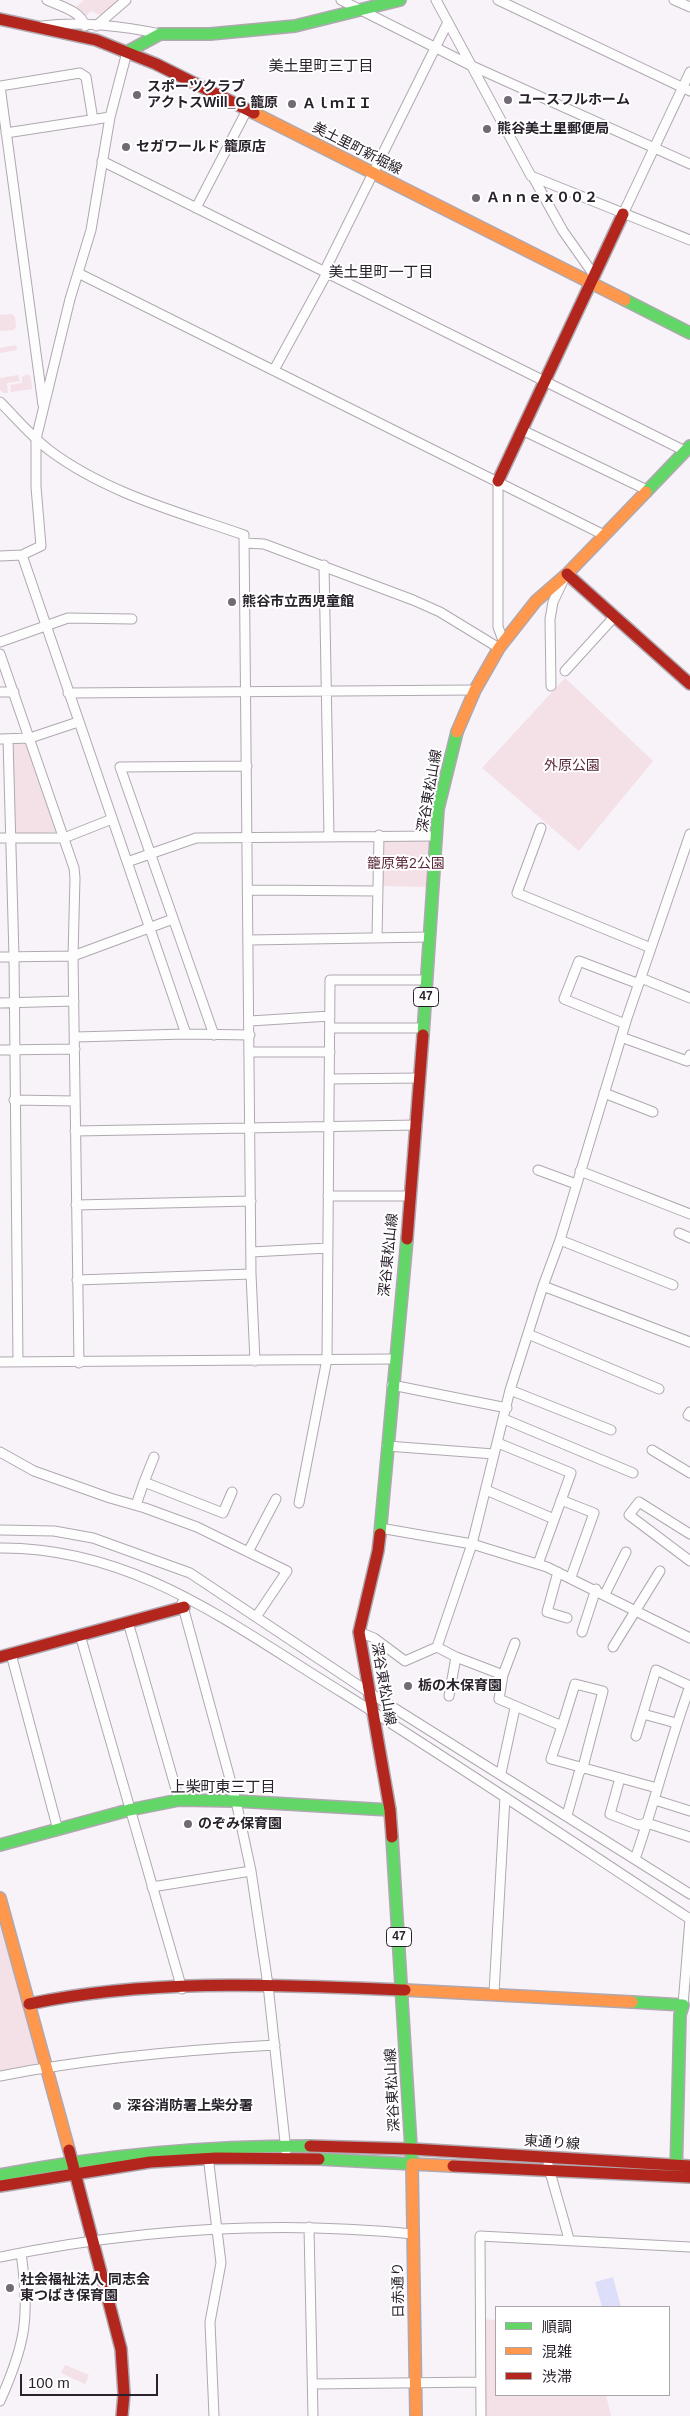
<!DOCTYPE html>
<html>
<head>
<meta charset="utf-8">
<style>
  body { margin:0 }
  #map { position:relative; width:690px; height:2416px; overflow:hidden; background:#f8f2f9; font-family:Helvetica,"Noto Sans JP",sans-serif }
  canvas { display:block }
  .legend { position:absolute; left:495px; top:2306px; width:175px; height:90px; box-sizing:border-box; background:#fff; border:1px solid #a9a6ab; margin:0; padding:6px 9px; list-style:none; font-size:15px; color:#29212c }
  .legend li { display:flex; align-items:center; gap:10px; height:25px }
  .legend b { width:25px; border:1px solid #a9a6ab }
  .scale { position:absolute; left:20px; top:2374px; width:138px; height:22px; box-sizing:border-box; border:2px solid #29212c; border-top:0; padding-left:6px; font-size:15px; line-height:18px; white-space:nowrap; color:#29212c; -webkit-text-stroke:4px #fff; paint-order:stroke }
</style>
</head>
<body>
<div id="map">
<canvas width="690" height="2416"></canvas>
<ul class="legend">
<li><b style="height:6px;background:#63d668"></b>順調</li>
<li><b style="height:6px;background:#ff974d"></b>混雑</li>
<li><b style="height:6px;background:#b3261e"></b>渋滞</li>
</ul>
<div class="scale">100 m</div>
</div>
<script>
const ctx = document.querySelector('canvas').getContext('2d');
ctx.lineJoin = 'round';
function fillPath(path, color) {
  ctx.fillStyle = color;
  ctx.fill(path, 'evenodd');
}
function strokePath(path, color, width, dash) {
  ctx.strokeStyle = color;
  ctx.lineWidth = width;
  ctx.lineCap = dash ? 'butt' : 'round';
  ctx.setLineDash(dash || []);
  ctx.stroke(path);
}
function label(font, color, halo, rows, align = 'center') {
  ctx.font = font + ' Helvetica,"Noto Sans JP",sans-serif';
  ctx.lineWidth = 4;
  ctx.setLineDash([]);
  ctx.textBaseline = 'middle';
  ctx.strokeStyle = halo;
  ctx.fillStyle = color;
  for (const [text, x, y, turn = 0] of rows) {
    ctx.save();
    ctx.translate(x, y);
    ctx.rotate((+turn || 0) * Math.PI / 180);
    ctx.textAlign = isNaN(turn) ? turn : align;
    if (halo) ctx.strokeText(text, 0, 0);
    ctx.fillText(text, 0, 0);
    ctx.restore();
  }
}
fillPath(new Path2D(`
  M84,0H122L103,16L91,11L86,16L74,9Z
  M12,314L15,317L16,327L14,330L0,331V315Z
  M16,345L17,350L0,353V348Z
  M28,374L31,378L32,389L11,392L10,385L22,383V377Z
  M18,375L20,381L7,383L8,393H3L0,390V378Z
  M565,678L653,761L579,851L482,768Z
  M12,743L28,744L57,832L16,834Z
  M383,840L432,841L427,887L383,886Z
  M0,1900L46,2067L0,2076Z
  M482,2319L496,2320V2395H606L611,2416H483Z
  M65,2365L89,2375L85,2384L61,2373Z`), '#f4e0e7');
fillPath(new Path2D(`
  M613,2277L621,2307H602L595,2282Z`), '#dddefa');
const street = new Path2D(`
  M47,0C60,6 81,11 85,26
  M341,0L470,65L690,164
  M436,0L531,176L690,240
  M498,0L690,91
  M674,0L690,7
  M42,26C79,21 124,26 160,34
  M96,26L126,0
  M0,86L43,405
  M0,86L80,73L86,77L93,120
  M6,133L110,117
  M102,161L685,451
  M533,177L563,231L594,275
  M196,208L247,110
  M623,214L690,72
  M324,272L448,22
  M78,273L604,535
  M274,370L327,273
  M0,402C16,418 31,436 49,450C106,493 178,512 244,535L251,1274L255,1361
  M522,430L647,490
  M498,481V627L504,643
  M244,543L264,544L413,600L440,612L499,648
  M22,555L186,1034
  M0,556L22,555L41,546L36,487V439L70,299L91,230L110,117L127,52
  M324,565L329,836
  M0,642L68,618L132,619
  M0,654L74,868L75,878L73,956L79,1363
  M565,671L615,616
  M551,686L550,619L553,602L563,581
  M0,692H14
  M68,693L475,690
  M0,739L30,738L78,722
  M8,739L14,957L18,1362
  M541,828L517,893L651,948
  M0,838H64L112,819
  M127,862L196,838L436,836
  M249,890L378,891
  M377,938L379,835
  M249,940L430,937
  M0,957L73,956L173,919
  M641,978L690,998
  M0,1003L74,1001
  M250,1021L330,1016
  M625,1024L564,999L579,961L639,984
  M330,1028H424
  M214,1035L120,767L247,766
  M75,1037L186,1034L250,1035
  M621,1037L687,1061L690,1055
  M0,1050L75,1049
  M250,1052H330
  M329,1079L420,1078
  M604,1093L653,1112
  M14,1100L75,1101
  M75,1131L417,1125
  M538,1170L576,1184
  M580,1171L690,1214
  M328,1196H410
  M76,1205L251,1201
  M679,1233L690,1238
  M560,1240L673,1285
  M251,1252L328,1248
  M77,1280L251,1274
  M543,1286L690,1342
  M528,1334L659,1389
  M0,1362L394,1359
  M392,1385L507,1408
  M510,1390L611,1430
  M690,1412L688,1415L690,1416
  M504,1419L633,1473
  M498,1443L571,1473L538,1564
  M387,1446L494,1454
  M652,1450L690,1473
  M0,1452L34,1471L110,1498L145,1508L197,1527L287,1571L256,1617
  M154,1457L144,1482L223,1513L232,1492
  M486,1490L554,1519
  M561,1500L594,1513L571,1577
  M299,1503L327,1359L330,980H427
  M136,1505L144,1482
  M380,1528L472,1544L547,1567L690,1638
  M0,1530L54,1531L93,1538L190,1573L367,1691L690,1894
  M690,1534L639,1502L629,1515L690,1561
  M0,1548C135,1547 233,1626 343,1693C460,1766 574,1843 690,1919L683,2005
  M248,1552L276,1499
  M558,1572L547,1612L567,1618
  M605,1594L626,1552
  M182,1603L236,1801L251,1871L268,1985L286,2151
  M128,1622L179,1800
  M359,1632L374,1638L405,1661L437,1647L456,1657L503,1675
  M582,1632L596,1589
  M80,1635L182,1989
  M515,1643L503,1675L499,1699L562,1726L575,1684L603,1691L583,1767L579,1773L567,1815
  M437,1647L472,1544L510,1390L543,1286L560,1240L627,1018L690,834
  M613,1647L660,1571
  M11,1654L58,1830
  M449,1696L456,1657
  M643,1714L676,1723
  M562,1726L551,1759L657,1788
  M501,1773L515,1708
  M620,1778L610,1814L638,1825L647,1823L690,1837
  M655,1800L690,1811
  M635,1859C655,1802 669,1743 690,1686L656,1670L636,1736
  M152,1887L251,1871
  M494,1993L505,1797
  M0,2076C91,2058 183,2050 275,2045
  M208,2156L221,2263L210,2322L214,2416
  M548,2165L569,2239
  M309,2227L313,2416
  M0,2257C136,2229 275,2220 413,2234
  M314,2384L481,2382
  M0,2401C26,2343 30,2316 21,2253
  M481,2416L480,2236L690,2247`);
const fast = new Path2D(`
  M127,52L160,34H210L295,26L400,0
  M625,300L690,333
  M646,492L690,446
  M423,1035L438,809L457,732
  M380,1534L407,1239
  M0,1845L129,1810L179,1800L236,1801L390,1810
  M632,2002L683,2005L680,2015L676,2176
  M319,2159L412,2164L392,1837
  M0,2175C103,2155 205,2146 310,2146`);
const slow = new Path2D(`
  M254,113L625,300
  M457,732L475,690L499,648L536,601L567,574L646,492
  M0,1898L69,2150
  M405,1990L632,2002
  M416,2416L412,2164L453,2166`);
const jam = new Path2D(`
  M0,19L96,40L156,64L254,113
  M498,481L623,214
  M567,574L690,684
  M407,1239L423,1035
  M380,1534L378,1551L359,1632L390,1810L392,1837
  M0,1657L184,1607
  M29,2004C152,1978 280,1985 405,1990
  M310,2146L412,2149
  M412,2149L690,2166
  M69,2150L121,2349L124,2394L122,2416
  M453,2166L690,2177
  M0,2186L150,2162L216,2158L319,2159`);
strokePath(street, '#afa8b0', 11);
strokePath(fast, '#afa8b0', 14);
strokePath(slow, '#afa8b0', 14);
strokePath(jam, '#afa8b0', 14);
strokePath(street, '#fefdfe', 9);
strokePath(fast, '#63d668', 11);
strokePath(slow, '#ff974d', 11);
strokePath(jam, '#b3261e', 11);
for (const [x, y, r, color] of [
  [137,95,5,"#716a74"],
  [508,100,5,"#716a74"],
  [292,104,5,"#716a74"],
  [487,129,5,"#716a74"],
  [126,147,5,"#716a74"],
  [476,198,5,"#716a74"],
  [232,602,5,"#716a74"],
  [408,1686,5,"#716a74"],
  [188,1824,5,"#716a74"],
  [117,2106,5,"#716a74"],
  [10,2288,5,"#716a74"]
]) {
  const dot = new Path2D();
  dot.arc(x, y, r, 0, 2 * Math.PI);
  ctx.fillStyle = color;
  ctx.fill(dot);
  strokePath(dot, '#fff', 2);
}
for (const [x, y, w] of [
  [426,997,25],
  [399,1937,25]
]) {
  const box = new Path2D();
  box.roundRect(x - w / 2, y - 9.5, w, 19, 4);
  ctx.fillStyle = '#fff';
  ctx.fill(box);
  strokePath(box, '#29212c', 1);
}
label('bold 12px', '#29212c', null, [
  ["47",426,997],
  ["47",399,1937]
]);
label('bold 14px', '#29212c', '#fff', [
  ["スポーツクラブ",147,87],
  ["アクトスWill_G 籠原",147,103],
  ["ユースフルホーム",518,100],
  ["ＡｌｍＩＩ",302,104],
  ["熊谷美土里郵便局",497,129],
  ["セガワールド 籠原店",136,147],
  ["Ａｎｎｅｘ００２",486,198],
  ["熊谷市立西児童館",242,602],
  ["栃の木保育園",418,1686],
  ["のぞみ保育園",198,1824],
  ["深谷消防署上柴分署",127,2106],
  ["社会福祉法人 同志会",20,2280],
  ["東つばき保育園",20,2296]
], 'left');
label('14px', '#29212c', '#fff', [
  ["美土里町新堀線",357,149,27],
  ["深谷東松山線",430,791,-80],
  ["深谷東松山線",389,1255,-84],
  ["深谷東松山線",383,1684,80],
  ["深谷東松山線",393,2090,-93],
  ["東通り線",552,2143,4],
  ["日赤通り",399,2290,-91]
]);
label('14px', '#5a2639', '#fff', [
  ["外原公園",572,766],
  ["籠原第2公園",406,864]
]);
label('15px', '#29212c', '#fff', [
  ["美土里町三丁目",321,67],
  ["美土里町一丁目",381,273],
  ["上柴町東三丁目",223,1788]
]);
</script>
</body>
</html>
